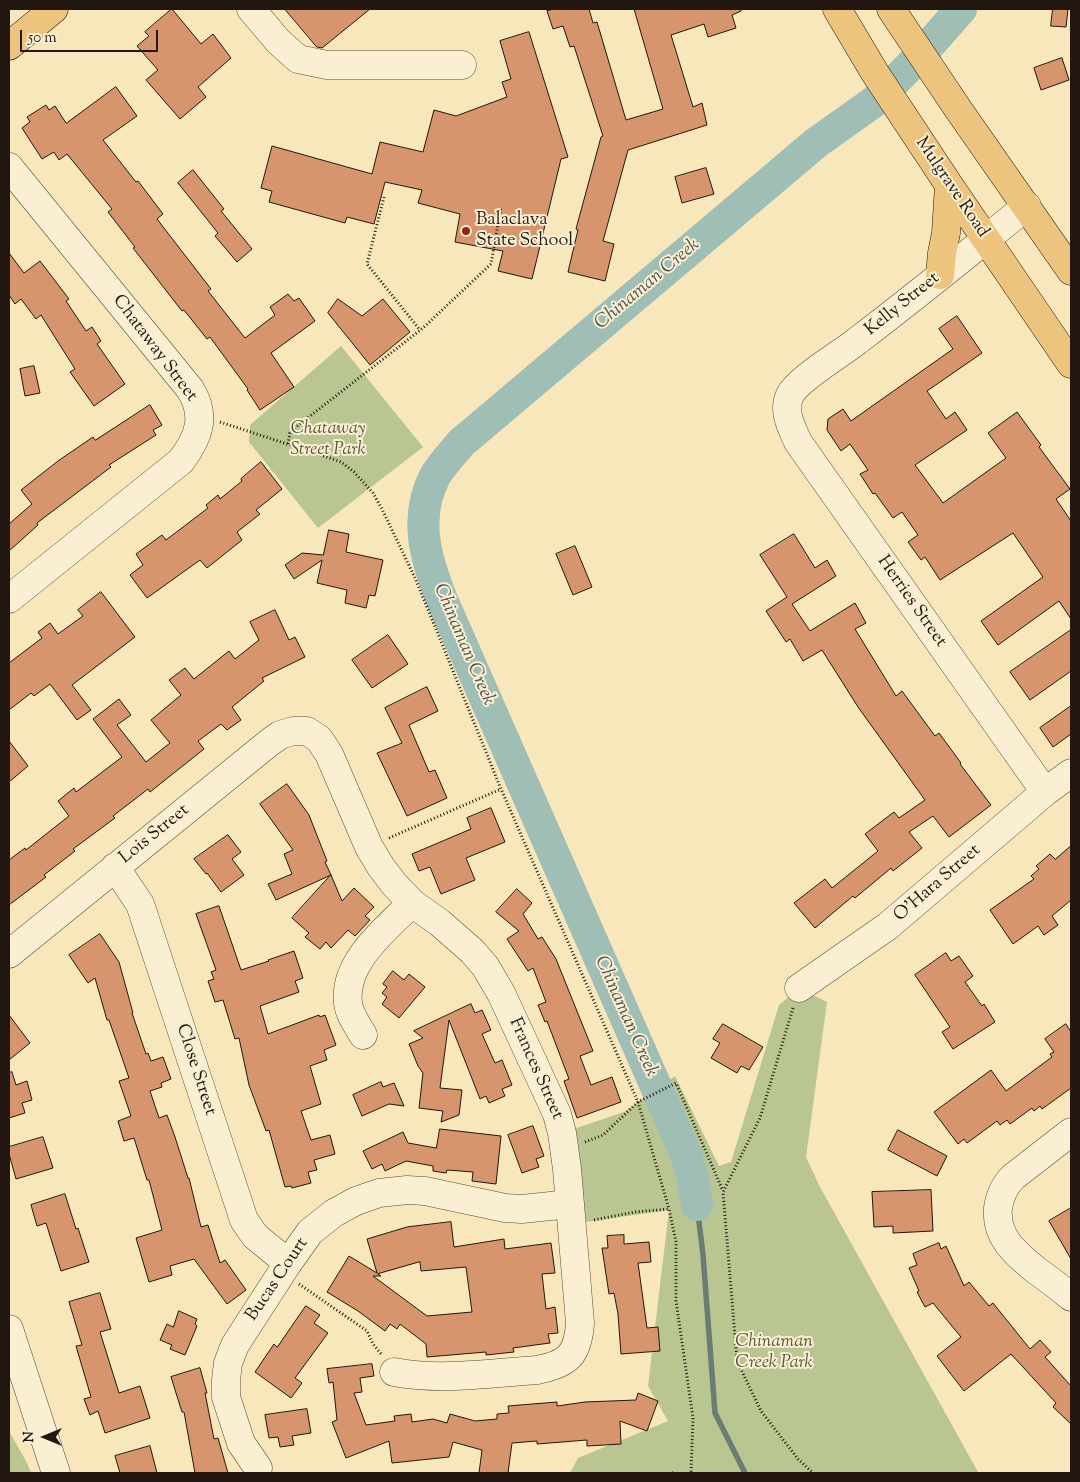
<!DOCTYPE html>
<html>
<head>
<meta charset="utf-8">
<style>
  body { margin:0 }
  #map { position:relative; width:1080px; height:1482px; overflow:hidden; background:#f7e7ba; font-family:"Sorts Mill Goudy",serif }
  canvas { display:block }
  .frame { position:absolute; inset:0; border:10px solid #221611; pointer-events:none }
  .north { position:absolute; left:20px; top:1412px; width:50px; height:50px; -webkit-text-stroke:4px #faefd2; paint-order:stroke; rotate:270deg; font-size:14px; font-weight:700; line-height:20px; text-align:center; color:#221611 }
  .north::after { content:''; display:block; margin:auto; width:18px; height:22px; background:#221611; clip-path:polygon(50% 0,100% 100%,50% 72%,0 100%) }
  .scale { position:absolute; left:20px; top:30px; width:138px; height:22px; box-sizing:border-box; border:2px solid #221611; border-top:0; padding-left:6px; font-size:15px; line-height:18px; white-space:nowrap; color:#221611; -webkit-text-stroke:4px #faefd2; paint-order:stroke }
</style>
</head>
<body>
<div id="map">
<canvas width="1080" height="1482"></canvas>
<div class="frame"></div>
<div class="north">N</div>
<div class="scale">50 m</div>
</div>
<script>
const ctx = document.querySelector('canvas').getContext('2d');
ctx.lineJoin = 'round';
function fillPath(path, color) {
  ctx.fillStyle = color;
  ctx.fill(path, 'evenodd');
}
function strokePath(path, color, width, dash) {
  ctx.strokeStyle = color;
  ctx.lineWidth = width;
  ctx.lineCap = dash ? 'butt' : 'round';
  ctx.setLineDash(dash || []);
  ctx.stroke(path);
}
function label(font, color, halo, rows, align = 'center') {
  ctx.font = font + ' "Sorts Mill Goudy",serif';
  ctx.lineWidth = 4;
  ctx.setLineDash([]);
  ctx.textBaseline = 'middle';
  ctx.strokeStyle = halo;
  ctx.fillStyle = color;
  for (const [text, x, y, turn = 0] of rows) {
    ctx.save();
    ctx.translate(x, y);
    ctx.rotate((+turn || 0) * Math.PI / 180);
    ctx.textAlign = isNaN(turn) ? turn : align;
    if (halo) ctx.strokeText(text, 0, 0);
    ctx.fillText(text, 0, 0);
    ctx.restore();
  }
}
fillPath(new Path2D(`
  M341,346L423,447L318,528L249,442L250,425Z
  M799,988L827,1002L806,1157L820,1187L978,1472L1008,1473H570L578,1458L668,1421L648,1386L669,1210L572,1224L562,1133L624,1112L675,1076L719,1166L731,1162L779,1005Z
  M9,1431L27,1463L31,1473H9Z`), '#bac692');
strokePath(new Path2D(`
  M697,1205L703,1255L715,1413L745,1473`), '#6c7b74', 5.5);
strokePath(new Path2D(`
  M697,1205L693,1179L687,1157L442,600C426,560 413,518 435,476C442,464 452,454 461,443L816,143L875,101L918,58L961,9`), '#9ebeb6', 32);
const building = new Path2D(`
  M172,9L201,44L213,34L231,58L198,87L206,97L180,119L146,80L158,70L137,46L149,36L145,32Z
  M285,9H370L322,48L317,47Z
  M555,9H589L593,23L597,22L626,120L663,109L634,9H741V11L732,15L736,28L708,37L704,24L671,35L693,107L702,103L707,125L628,150L603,241L614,244L605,281L568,272L578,230L576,229L601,137L603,136L574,46L570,47L563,26L553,29L547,11Z
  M1053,9H1068L1066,27L1051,26Z
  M529,32L568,157L561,159L532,279L498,271L503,251L455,242L460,214L418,203L422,190L385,182L374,224L347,217L345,223L269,202L272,191L261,188L272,146L372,174L380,142L423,152L434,110L456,116L507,97L502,82L511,79L500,41Z
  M1062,58L1069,80L1041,90L1034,68Z
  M116,87L137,116L103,140L136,182L138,181L163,214L157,219L211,289L208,291L245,338L275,315L270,307L288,294L294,301L299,298L315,321L271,353L294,387L260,410L247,390L248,389L210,337L207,339L184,310L182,311L133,248L135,247L108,212L112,209L67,154L59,160L54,152L42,159L22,128L30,122L27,117L46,105L49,110L55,106L66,123Z
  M706,168L714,194L682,203L675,177Z
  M193,170L224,209L221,211L252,249L237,262L215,236L218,233L178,183Z
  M9,253L24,273L40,261L69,299L66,301L86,331L92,327L101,341L97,344L125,384L94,406L70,372L75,369L41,315L36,319L21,299L15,304L9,295Z
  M338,299L362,316L383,299L410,332L370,365L328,313Z
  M957,316L982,353L927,391L946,419L955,412L967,430L915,465L943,503L1006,458L988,433L1017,412L1041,445L1039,447L1070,489L1056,499L1071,521V619L1059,601L998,645L981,621L1043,577L1013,533L940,580L925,557L921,560L908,542L918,535L902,512L893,518L875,493L873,494L860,474L868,470L850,444L841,451L827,430L828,419L843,409L851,421L953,349L939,329Z
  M34,366L40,393L25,396L20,369Z
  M150,405L162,425L153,430L156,435L109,465L111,467L37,523L38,525L9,551V524L32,504L21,490L58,461L93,437L95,440Z
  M261,462L282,489L256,510L260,514L237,532L242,540L207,568L200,560L147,598L130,575L143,565L136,554L162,535L166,540L208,508L206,505L218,495L220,499L242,481L241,479Z
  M329,530L349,534L346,552L383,560L375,596L369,595L366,608L345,603L347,590L317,583L322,560L294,579L285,565L302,553L323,555Z
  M794,534L815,568L827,560L836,576L792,604L810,631L855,603L866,623L855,629L896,696L902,691L935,736L939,733L961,763L960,764L991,805L949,837L933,816L909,832L922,848L893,871L891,868L855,898L853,896L815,928L794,903L825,879L832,888L878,851L865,834L894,812L899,818L925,800L858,707L822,650L803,661L790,639L786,642L766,611L787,597L760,555Z
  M575,546L592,587L573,595L556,554Z
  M101,592L135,637L72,685L91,710L77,720L50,684L34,696L31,693L9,710V663L42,638L38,632L50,623L58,634L83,616L78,610Z
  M275,610L289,640L295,637L305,657L262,678L264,681L232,707L241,720L227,730L221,724L198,741L204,749L150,792L148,789L113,816L115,818L73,849L75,851L44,875L46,877L9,905V860L25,848L26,850L69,816L58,801L74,788L76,792L122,757L93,719L119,699L131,715L117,725L146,762L170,743L151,720L181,695L169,680L185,668L194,679L229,651L235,659L259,640L250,622Z
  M1071,630V671L1030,700L1010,672Z
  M388,635L408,664L372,688L352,660Z
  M427,687L438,711L409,725L429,772L435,770L447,798L407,816L377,753L402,743L385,708Z
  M1071,706V734L1053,747L1040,728Z
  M9,741L28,766L9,782Z
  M287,784L309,815L327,861L325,862L331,875L276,900L268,884L292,874L284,854L293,850L260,804Z
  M491,808L505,842L466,858L475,880L441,894L430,867L419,871L412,854L471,829L467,818Z
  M228,835L241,852L232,859L244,875L221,892L207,873L206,874L194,859Z
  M1071,846V900L1052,916L1058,925L1044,935L1038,926L1013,944L990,910L1034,879L1031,876L1039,869L1036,866L1050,854L1055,859Z
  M331,875L342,901L354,888L374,907L365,916L370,920L355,936L348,930L331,948L326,942L320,949L305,937L309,933L292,918Z
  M517,889L532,903L523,914L538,939L542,937L556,959L593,1051L580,1056L591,1085L612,1077L621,1102L577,1118L564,1081L569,1079L547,1021L545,1022L538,1005L546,1002L533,968L528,971L507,939L519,931L496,912Z
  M219,906L241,970L269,961L268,960L294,951L303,978L295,981L299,992L260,1006L268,1034L319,1015L320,1017L325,1015L336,1045L324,1050L327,1060L310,1066L321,1104L301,1111L311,1140L330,1135L335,1154L314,1160L317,1170L308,1172L311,1183L292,1188L291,1186L285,1187L269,1130L266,1131L249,1085L239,1038L235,1039L223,1000L215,1002L208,981L214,979L211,972L216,970L196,914Z
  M100,934L119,962L133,1013H132L146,1054L148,1053L151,1061L163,1057L171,1079L161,1083L162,1087L150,1091L159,1118L167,1115L175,1137L188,1178H189L201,1227L208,1225L220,1263L225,1260L246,1290L227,1304L194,1259L170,1266L172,1275L149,1282L136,1238L162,1230L149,1180H147L134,1138L124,1141L118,1121L131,1116L119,1081L129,1078L109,1020H107L95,978L88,983L69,955Z
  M946,953L951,961L959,956L973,976L965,982L982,1006L984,1004L995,1022L953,1049L942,1032L950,1027L915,975Z
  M393,971L404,980L409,974L425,987L399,1018L382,1004L387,997L382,993L387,987L383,984Z
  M471,1004L475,1013L482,1010L491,1030L482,1034L495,1063L502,1060L512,1085L502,1089L505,1096L489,1103L486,1096L480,1099L449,1020L440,1088L462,1090L459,1115L441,1122L443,1111L419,1108L423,1073L418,1066L409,1044L423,1038L414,1031Z
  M9,1015L30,1043L9,1060Z
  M723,1024L763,1047L749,1070L741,1066L737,1073L711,1058L720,1043L713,1039Z
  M1066,1024L1071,1032V1088L1042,1109L1040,1106L1034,1111L1032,1108L1010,1124L1007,1120L1000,1125L997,1121L967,1143L964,1139L958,1144L934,1112L991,1070L1006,1091L1052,1057L1050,1054L1054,1052L1045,1039Z
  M12,1072L16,1085L27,1081L32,1100L22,1103L25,1113L9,1118V1073Z
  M381,1082L383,1087L394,1083L404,1106L389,1104L362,1116L353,1095Z
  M533,1126L544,1156L536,1159L539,1167L522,1173L508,1135Z
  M440,1129L501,1136L496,1184L472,1181L473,1172L447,1170L446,1173L433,1171V1166L406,1161L385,1171L382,1164L372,1169L363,1151L403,1132L408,1143L436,1148Z
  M898,1130L947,1156L937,1176L888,1150Z
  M43,1137L53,1168L16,1179L9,1154V1147Z
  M931,1190L933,1231L893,1233V1226L874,1227L872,1192Z
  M65,1194L76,1229L78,1228L89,1262L61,1271L46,1223L37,1226L31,1205Z
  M1071,1208V1259L1049,1221Z
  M451,1222L454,1247L504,1239L505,1249L551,1243L555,1273L542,1274L546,1309L555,1307L558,1333L548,1334L550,1343L513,1348L514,1352L486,1355V1352L427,1357L426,1344L400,1324L397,1329L390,1324L385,1331L358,1311L327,1292L349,1256L377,1273L367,1239L407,1227ZM420,1262L421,1271L466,1267L472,1312L427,1316L373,1276H381L378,1274Z
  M624,1235V1244L649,1242L651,1262L638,1263L647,1328L658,1327L660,1351L621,1354L618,1314L614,1293L609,1294L602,1248H608L607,1236Z
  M939,1243L941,1249L946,1246L964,1286L969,1282L989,1306L993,1303L1030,1349L1040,1340L1051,1352L1045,1357L1071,1386V1424L1053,1407L1056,1403L1011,1354L964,1391L937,1356L961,1337L933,1303L925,1307L917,1292L919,1291L909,1268L917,1265L913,1254Z
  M100,1293L111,1329L100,1332L119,1393L140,1386L150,1418L105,1433L98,1411L90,1415L84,1399L91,1397L76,1346L82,1345L69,1302Z
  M306,1306L320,1315L314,1323L328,1333L295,1378L302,1383L291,1398L255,1372L274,1344L277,1347Z
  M179,1311L197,1319L195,1324L197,1326L185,1355L170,1349L172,1345L160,1340L167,1324L173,1327Z
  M372,1364L374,1376L360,1378L362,1392L354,1393L366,1425L395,1421L394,1416L411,1414L412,1422L433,1419L447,1423L450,1414L475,1421L497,1419V1414L509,1413L508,1406L557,1402V1406L585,1402L636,1400L638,1393L658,1401L647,1431L620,1421L621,1444L587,1446V1440L537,1444V1441L512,1443L508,1473H479L482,1450L453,1442L449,1457L392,1463L389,1441L346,1458L332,1422L337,1420L333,1382L329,1383L327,1369Z
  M200,1368L207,1393H205L214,1439L218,1438L228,1473H195L184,1412H182L171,1377Z
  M307,1409L311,1433L292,1436L294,1445L280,1447L278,1437L269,1438L265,1415Z
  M150,1446L157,1473H120L115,1456Z`);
fillPath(building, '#d7956d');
strokePath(building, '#221611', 1);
const minor = new Path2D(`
  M251,9L278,41L298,59L327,65H462
  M9,167L190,389C207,416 199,437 181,461L9,599
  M1027,206C971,251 915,297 857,341C841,354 798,379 790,395C782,411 792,428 798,442L1045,792
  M115,867L140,904L244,1220L255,1236L288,1263
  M9,954L270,742L280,735L293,731H307L319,739L329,754L369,847L381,867L394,884L412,903L440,923L472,951L485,966L501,993L557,1114L562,1133L567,1169L580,1323C578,1355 568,1364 537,1370C490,1373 441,1381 394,1372
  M799,988L888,926L1045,792L1071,773
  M363,1035C358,1026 349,1014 348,1003C343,962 386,929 412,903
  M1071,1132L1013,1177C1004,1186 1000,1195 998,1208C995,1237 1016,1254 1037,1271C1049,1279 1060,1288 1071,1297
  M9,1329L56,1473
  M258,1468L241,1443L226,1397V1380L228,1363L235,1345L288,1263L310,1232L334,1213L356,1201L379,1193L407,1190L425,1191L505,1208L522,1209L570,1204`);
const major = new Path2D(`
  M837,9L875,73L949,185L1071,364
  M891,9L958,109L1071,271
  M9,46L54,9
  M940,275L942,253L946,233L949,185`);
strokePath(minor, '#574a3b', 29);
strokePath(major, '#221611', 29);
strokePath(new Path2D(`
  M384,197L367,264L420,330
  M220,422L327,457L341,462L354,472L373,493L382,509L416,580L501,789L638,1102L669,1209
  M288,444L290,433L296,427L423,328L491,264L501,207
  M389,838L501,789
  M793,1008L760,1118L723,1192L737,1361L761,1411L798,1459L813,1473
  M585,1142L603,1135L638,1102L676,1083L723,1191
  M594,1220L635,1212L669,1209L676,1242V1301L693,1418L691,1473
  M299,1284L367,1331L373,1344L382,1355
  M672,1473H675`), '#221611', 3, [1, 2.5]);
strokePath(minor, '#faefd2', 28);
strokePath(major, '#ecc47d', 28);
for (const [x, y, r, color] of [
  [466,231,5,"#8f2418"]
]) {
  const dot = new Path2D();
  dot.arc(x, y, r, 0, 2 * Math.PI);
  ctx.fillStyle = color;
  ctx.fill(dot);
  strokePath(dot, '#faefd2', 2);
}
label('18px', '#221611', '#faefd2', [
  ["Mulgrave Road",951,188,56],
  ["Kelly Street",903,305,-39],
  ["Chataway Street",154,349,53],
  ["Herries Street",911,602,55],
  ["Lois Street",155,835,-39],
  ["O'Hara Street",938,884,-41],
  ["Frances Street",535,1069,66],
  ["Close Street",195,1070,72],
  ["Bucas Court",278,1280,-56]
]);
label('18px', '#221611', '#faefd2', [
  ["Balaclava",476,221],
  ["State School",476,242]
], 'left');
label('italic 18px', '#57543e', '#faefd2', [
  ["Chataway",328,430],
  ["Street Park",328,451],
  ["Chinaman",774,1343],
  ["Creek Park",774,1364]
]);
label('italic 19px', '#4d514b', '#faefd2', [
  ["Chinaman Creek",648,285,-40],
  ["Chinaman Creek",463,645,67],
  ["Chinaman Creek",625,1017,66]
]);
</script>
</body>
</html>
